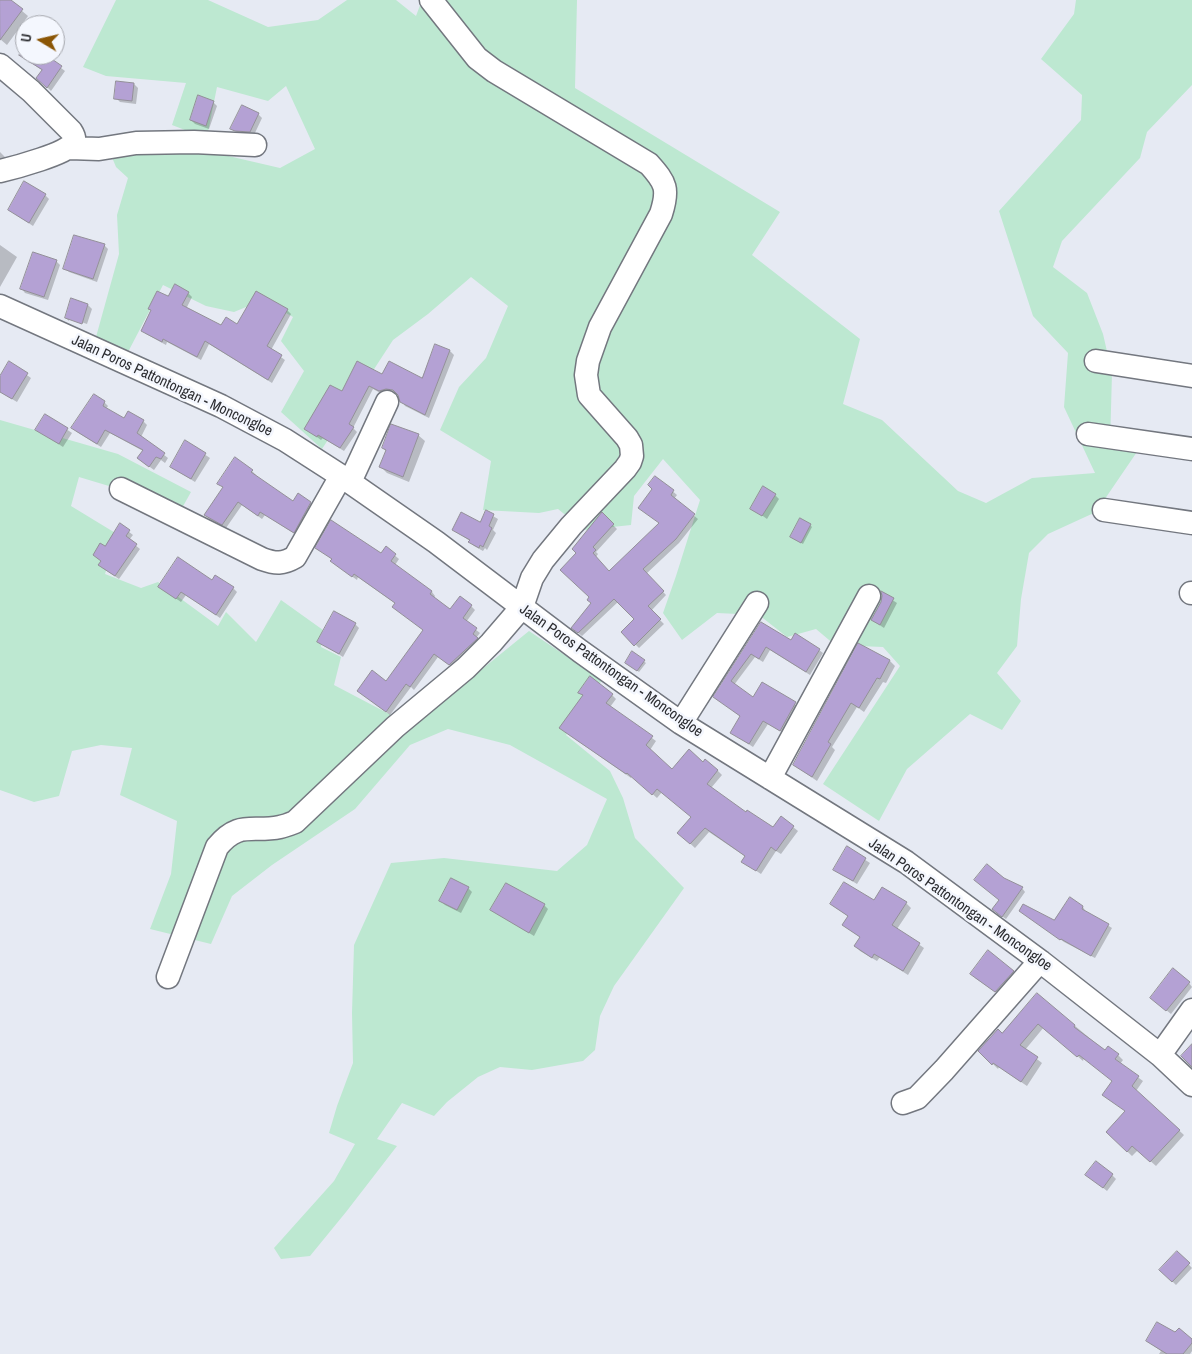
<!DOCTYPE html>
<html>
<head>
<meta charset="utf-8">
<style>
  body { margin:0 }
  #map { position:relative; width:1192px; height:1354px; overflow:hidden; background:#e6eaf3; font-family:"Archivo Narrow",sans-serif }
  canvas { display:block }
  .north { position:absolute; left:15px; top:15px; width:50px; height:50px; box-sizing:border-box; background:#f4f7fe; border:1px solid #a4a6ac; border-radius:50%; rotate:279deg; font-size:14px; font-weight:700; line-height:20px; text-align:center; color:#2c2d31 }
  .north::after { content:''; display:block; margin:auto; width:18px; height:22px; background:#8b5606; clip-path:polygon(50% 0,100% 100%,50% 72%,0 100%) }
</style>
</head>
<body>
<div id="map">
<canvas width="1192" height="1354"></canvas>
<div class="north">U</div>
</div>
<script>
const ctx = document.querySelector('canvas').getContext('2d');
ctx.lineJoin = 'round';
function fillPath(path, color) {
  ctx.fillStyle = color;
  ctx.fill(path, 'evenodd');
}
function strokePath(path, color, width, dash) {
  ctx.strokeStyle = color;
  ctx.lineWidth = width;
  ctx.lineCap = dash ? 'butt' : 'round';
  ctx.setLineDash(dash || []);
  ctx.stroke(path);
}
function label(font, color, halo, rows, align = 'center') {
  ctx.font = font + ' "Archivo Narrow",sans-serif';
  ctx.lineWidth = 5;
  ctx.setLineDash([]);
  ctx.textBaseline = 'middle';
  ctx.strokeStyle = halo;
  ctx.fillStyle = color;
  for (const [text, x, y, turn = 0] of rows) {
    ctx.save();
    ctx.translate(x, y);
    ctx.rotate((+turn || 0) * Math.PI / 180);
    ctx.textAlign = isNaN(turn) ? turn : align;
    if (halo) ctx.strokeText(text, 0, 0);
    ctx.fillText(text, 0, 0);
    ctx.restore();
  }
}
fillPath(new Path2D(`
  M116,0H208L268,27L318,20L347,0H396L416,16L422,0H577L575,88L780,212L752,255L860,339L843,404L882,420L958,491L986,503L1032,478L1095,473L1064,407L1068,353L1033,316L999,211L1081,120L1082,95L1041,59L1074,14L1076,0H1192V85L1147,132L1140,158L1062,241L1053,267L1087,293L1103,334L1112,373L1110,445L1141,446L1096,512L1048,534L1029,553L1021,599L1017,646L997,673L1021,701L1002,730L970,714L907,769L879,821L823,784L900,666L883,647L835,645L816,629L787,637L759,615L717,613L682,640L663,613L676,576L700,500L663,459L634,496L631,525L584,530L558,509L539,513L483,510L491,461L440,430L459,387L486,358L508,306L471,277L428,314L393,340L322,449L281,412L304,371L281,341L293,317L263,300L234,312L206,306L163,285L128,352L96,337L119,254L117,215L128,178L116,167L109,150L125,132L280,168L315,149L286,86L268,101L217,87L208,132L198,135L172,125L186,83L106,76L83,67Z
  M0,420L118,454L191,492L182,508L79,477L71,506L117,534L105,574L141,588L158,582L218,626L226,612L256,642L281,600L323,630L321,647L341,657L334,685L412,726L529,631L602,680L566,735L610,771L623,798L635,838L684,888L614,986L600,1016L595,1050L583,1061L532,1070L500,1067L478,1077L447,1102L434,1116L402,1103L377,1139L397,1146L346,1212L310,1256L281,1259L274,1248L334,1181L355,1144L329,1133L337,1106L353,1063L352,1013L354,945L391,863L444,858L557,871L587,845L607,799L510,745L448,729L410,745L355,809L272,865L232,896L211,944L150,929L171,874L177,821L120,795L132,748L101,745L72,751L59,796L34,802L0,790Z`), '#bde8d1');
fillPath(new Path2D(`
  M0,0H9L28,16L7,45L0,39Z
  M25,52V55H50L48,58L65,71L51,91L38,78L43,71L22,56Z
  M134,84L138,88L136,104L120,102L116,98Z
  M213,102L217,106L209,129L195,124L191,120Z
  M258,114L262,118L254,135L240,134L232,129Z
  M0,152L7,159L0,165Z
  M45,195L49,199L33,226L9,210Z
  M0,245L17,257L0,287Z
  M104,245L108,249L97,282L69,272L65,268Z
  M56,261L60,265L48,300L25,293L22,289Z
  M188,293L192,297L186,309L221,327L238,326L287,310L291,314L271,350L285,360L272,383L209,344L201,360L167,342L166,345L146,334L142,330L169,298Z
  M72,300L88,305L92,309L87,324L69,318V321L66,318Z
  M435,346L450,351L454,355L429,418L405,406L397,393L390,392L384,395L373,389L353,428L357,432L344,451L323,438L321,440L306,429L342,392L383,376L422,379Z
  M10,363L31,378L17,402L0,392V379Z
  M104,402L108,406L106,409L124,420L143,421L147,425L141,437L168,458L165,463L161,460L154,470L143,462V451L110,433L101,447L77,432Z
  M45,415L72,433L63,447L36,429Z
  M418,435L425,441L409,482L387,473L381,467L387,452L383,448Z
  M186,442L210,458L195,482L171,467Z
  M235,459L252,471L256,475L255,476L294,503H311L315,507L298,536L265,515L262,519L242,505L226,528L209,519L205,515L224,488L219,484Z
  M656,477L677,495L674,499L698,519L679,543L646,574L666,595L651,611L664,624L639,648L623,632L636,619L619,601L582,636L577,632L592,603L577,553L602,514L617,529L596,552L598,554L596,557L609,573L660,524L654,489Z
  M775,495L779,499L767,519L752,508Z
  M486,512L498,519L493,530L496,533L487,550L485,548L483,551L474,546L470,542V541L453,530L480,523Z
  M120,525L133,535L129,540L140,549L119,579L104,569L105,548Z
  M810,525L812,527L803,544L793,538Z
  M386,548L399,559L395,565L432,592L435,596L434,598L451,610L471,606L475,610L466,622L480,633L476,638L481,642L454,668L438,657L414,690L411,687L390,715L358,691L387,683L424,631L396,604L358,577L357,580L336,565L333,560L321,551L382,555Z
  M212,582L233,588L237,592L220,618L186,595L181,602L159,587Z
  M883,594L897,603L884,628L872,620L882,602Z
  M355,624L359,628L343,657L318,641Z
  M761,624L791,642L819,650L823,653L810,675L770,650L763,662L755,657L734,685L753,699L762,684L799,707L785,734L768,724L753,747L732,733L741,717L719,700Z
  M859,645L890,661L895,666L886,683L883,682L864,712L857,707L832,747L835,750L817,781L794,765Z
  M633,653L646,663L639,672L628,664Z
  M580,692L612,695L616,699L610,707L656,741L650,750L672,771L703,764L718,771L722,775L711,788L746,814L773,829L793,827L798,831L781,854L776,851L761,874L743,862L746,857L709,832L695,848L683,837L693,817L662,792L657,798L632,776L631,778L565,732L584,696Z
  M847,848L870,863L857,884L834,870Z
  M1003,879L1022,888L1025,892L1006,919L997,913Z
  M468,888L472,892L461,913L445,905L441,901Z
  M1071,899L1083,907L1086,912L1112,928L1095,958L1064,942L1025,914L1055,922Z
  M874,902L906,903L911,908L897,929L924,948L908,975L880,957L877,961L860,951L856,946L861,938L844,925L849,917L831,904Z
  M544,905L548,909L534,936L492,910Z
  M1013,972L1017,975L1000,995L975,978Z
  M1189,983L1192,987L1171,1014L1155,1001Z
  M1037,994L1105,1051L1118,1055L1123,1060L1120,1064L1143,1081L1136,1091L1184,1135L1156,1166L1138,1150L1132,1156L1107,1132L1126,1111L1113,1081L1084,1058L1083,1061L1044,1027L1025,1050L1042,1063L1027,1086L999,1067L998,1069L980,1051L1002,1034Z
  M1112,1175L1116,1179L1107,1191L1091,1178Z
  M1177,1252L1192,1268L1176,1285L1161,1270Z
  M1147,1341H1192V1351L1190,1354H1159L1161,1351Z`), '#0003');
const building = new Path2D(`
  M0,0H11L23,9L0,40Z
  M19,55H46L62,66L47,88L36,78L42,70Z
  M116,81L134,83L132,101L114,99Z
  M198,95L214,101L206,126L190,120Z
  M242,105L259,113L250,132L235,131L230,129Z
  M24,181L46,194L29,223L8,210Z
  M74,235L105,244L93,279L63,269Z
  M33,252L57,260L44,297L20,289Z
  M175,284L189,292L182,305L221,325L226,317L237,324L256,291L288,309L267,346L282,355L268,380L205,341L197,357L163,339L162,342L141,331L151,310L148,309L157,291L168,296Z
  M71,298L88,304L82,324L65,318Z
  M435,344L450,350L425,415L400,402L398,395L393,390L386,389L379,391L369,386L349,424L354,427L340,448L318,435L317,437L304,429L330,385L342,391L357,361L382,374L389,361L422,378Z
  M9,361L28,373L12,399L0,392V376Z
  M94,394L105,401L103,406L124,418L128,411L144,420L137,433L165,453L161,459L156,457L149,467L137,458L143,450L105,430L97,444L71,428Z
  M45,414L68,428L59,444L35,430Z
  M391,424L419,434L403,477L379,467L386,450L382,448Z
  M185,440L206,453L191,479L170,467Z
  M235,457L253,470L251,472L293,501L298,493L311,502L294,533L260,512L258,516L238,502L222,525L204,515L223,487L217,484Z
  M655,476L674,490L671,495L695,514L676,539L643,569L664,591L648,606L661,619L634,646L621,632L634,619L614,599L578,633L571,628L591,603L587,600L589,597L560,570L576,553L572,549L602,512L614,524L593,547L596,550L593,553L609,571L659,523L638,508L652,489L648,485Z
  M763,486L776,494L762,516L750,509Z
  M486,510L494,514L489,526L492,528L483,547L480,545L479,548L468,542L470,540L452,530L461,512L480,522Z
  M800,518L811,524L801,543L790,537Z
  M331,520L381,553L386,546L396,554L391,561L432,591L430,594L450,609L460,596L472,605L463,618L477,628L473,634L478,638L449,665L434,654L410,687L406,684L386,712L357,691L372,670L386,681L423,630L392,607L395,603L354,574L352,577L330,561L332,559L315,548Z
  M120,523L130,530L126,536L137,544L115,576L98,565L101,561L93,555L100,543L105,546Z
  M178,557L212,580L215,575L234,587L216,615L181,592L176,599L158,587Z
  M881,591L894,598L880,625L871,620L881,602L882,596Z
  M334,611L356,623L339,654L317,642Z
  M761,622L791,640L795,633L820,649L806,672L766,647L759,659L751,654L731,681L753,697L762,682L796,702L780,731L763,721L749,744L730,733L740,716L713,697Z
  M858,643L890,660L880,679L877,678L859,708L851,703L828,742L831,744L812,777L793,765Z
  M632,651L645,660L637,671L625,663Z
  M590,676L613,694L606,703L653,736L646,745L672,769L689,749L703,762L705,759L718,770L707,784L746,812L747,810L773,827L781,816L794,826L776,851L771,847L756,871L741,862L745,856L705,828L690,844L677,833L691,817L657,789L652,795L627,773L626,774L559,728L583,695L578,693Z
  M847,846L866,858L853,881L833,870Z
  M987,864L1004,878L1023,887L1002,917L992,909L999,900L974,880Z
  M451,878L469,887L457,910L439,901Z
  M844,882L874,900L882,887L907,902L892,925L920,943L903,971L874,954L872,958L854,946L860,937L842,925L848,916L830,904Z
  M506,883L545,904L529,933L490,910Z
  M1070,897L1083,906L1082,909L1109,924L1091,956L1061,939L1060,940L1019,911L1023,904L1054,920Z
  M988,950L1014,971L995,992L970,974Z
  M1173,968L1190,982L1166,1011L1150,998Z
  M1037,993L1075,1025L1074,1027L1105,1050L1108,1046L1119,1054L1115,1059L1139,1076L1132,1086L1180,1130L1150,1162L1132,1146L1127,1152L1106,1132L1125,1111L1102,1095L1112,1081L1079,1055L1077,1057L1038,1024L1020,1045L1038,1057L1021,1082L993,1063L992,1065L978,1051L998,1029L1002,1033Z
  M1192,1044V1067L1181,1056Z
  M1096,1161L1113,1174L1103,1188L1085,1175Z
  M1177,1251L1190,1263L1172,1282L1159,1270Z
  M1157,1322L1175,1332L1179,1328L1192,1339V1343L1183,1354H1167L1146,1341Z`);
fillPath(building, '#b4a1d4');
strokePath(building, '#939098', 1);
const minor = new Path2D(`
  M0,65L31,91L71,131C73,134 75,138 74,142C70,153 13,168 0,171
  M70,148L99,149L136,143L194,142L255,145
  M0,306L221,406L285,440L341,476L436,542L580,651L681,723L906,862L1040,961L1160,1055L1192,1085
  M1096,361L1192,376
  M1088,434L1192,449
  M350,482L387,402
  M121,489L262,559C276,564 283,564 295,557L341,476
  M1104,510L1192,523
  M1191,593H1192
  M681,723L757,603
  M770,778L869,596
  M168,977L217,847C239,820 252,833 280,827C285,826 290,824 295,822L395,727L466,668L491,643L522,607L532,578L543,560L571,526L625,469L630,462L632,456L631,445L627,438L589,395L586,375L588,361L600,327L661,214C669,189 666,183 649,164L494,71L477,58L431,0
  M1160,1055L1192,1010
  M903,1103L917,1098L944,1070L1040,961`);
strokePath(minor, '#73777f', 25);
strokePath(minor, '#fff', 22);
label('15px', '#2c2d31', '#f4f7fe', [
  ["Jalan Poros Pattontongan - Moncongloe",172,386,25],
  ["Jalan Poros Pattontongan - Moncongloe",611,671,35],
  ["Jalan Poros Pattontongan - Moncongloe",960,905,35]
]);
</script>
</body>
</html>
